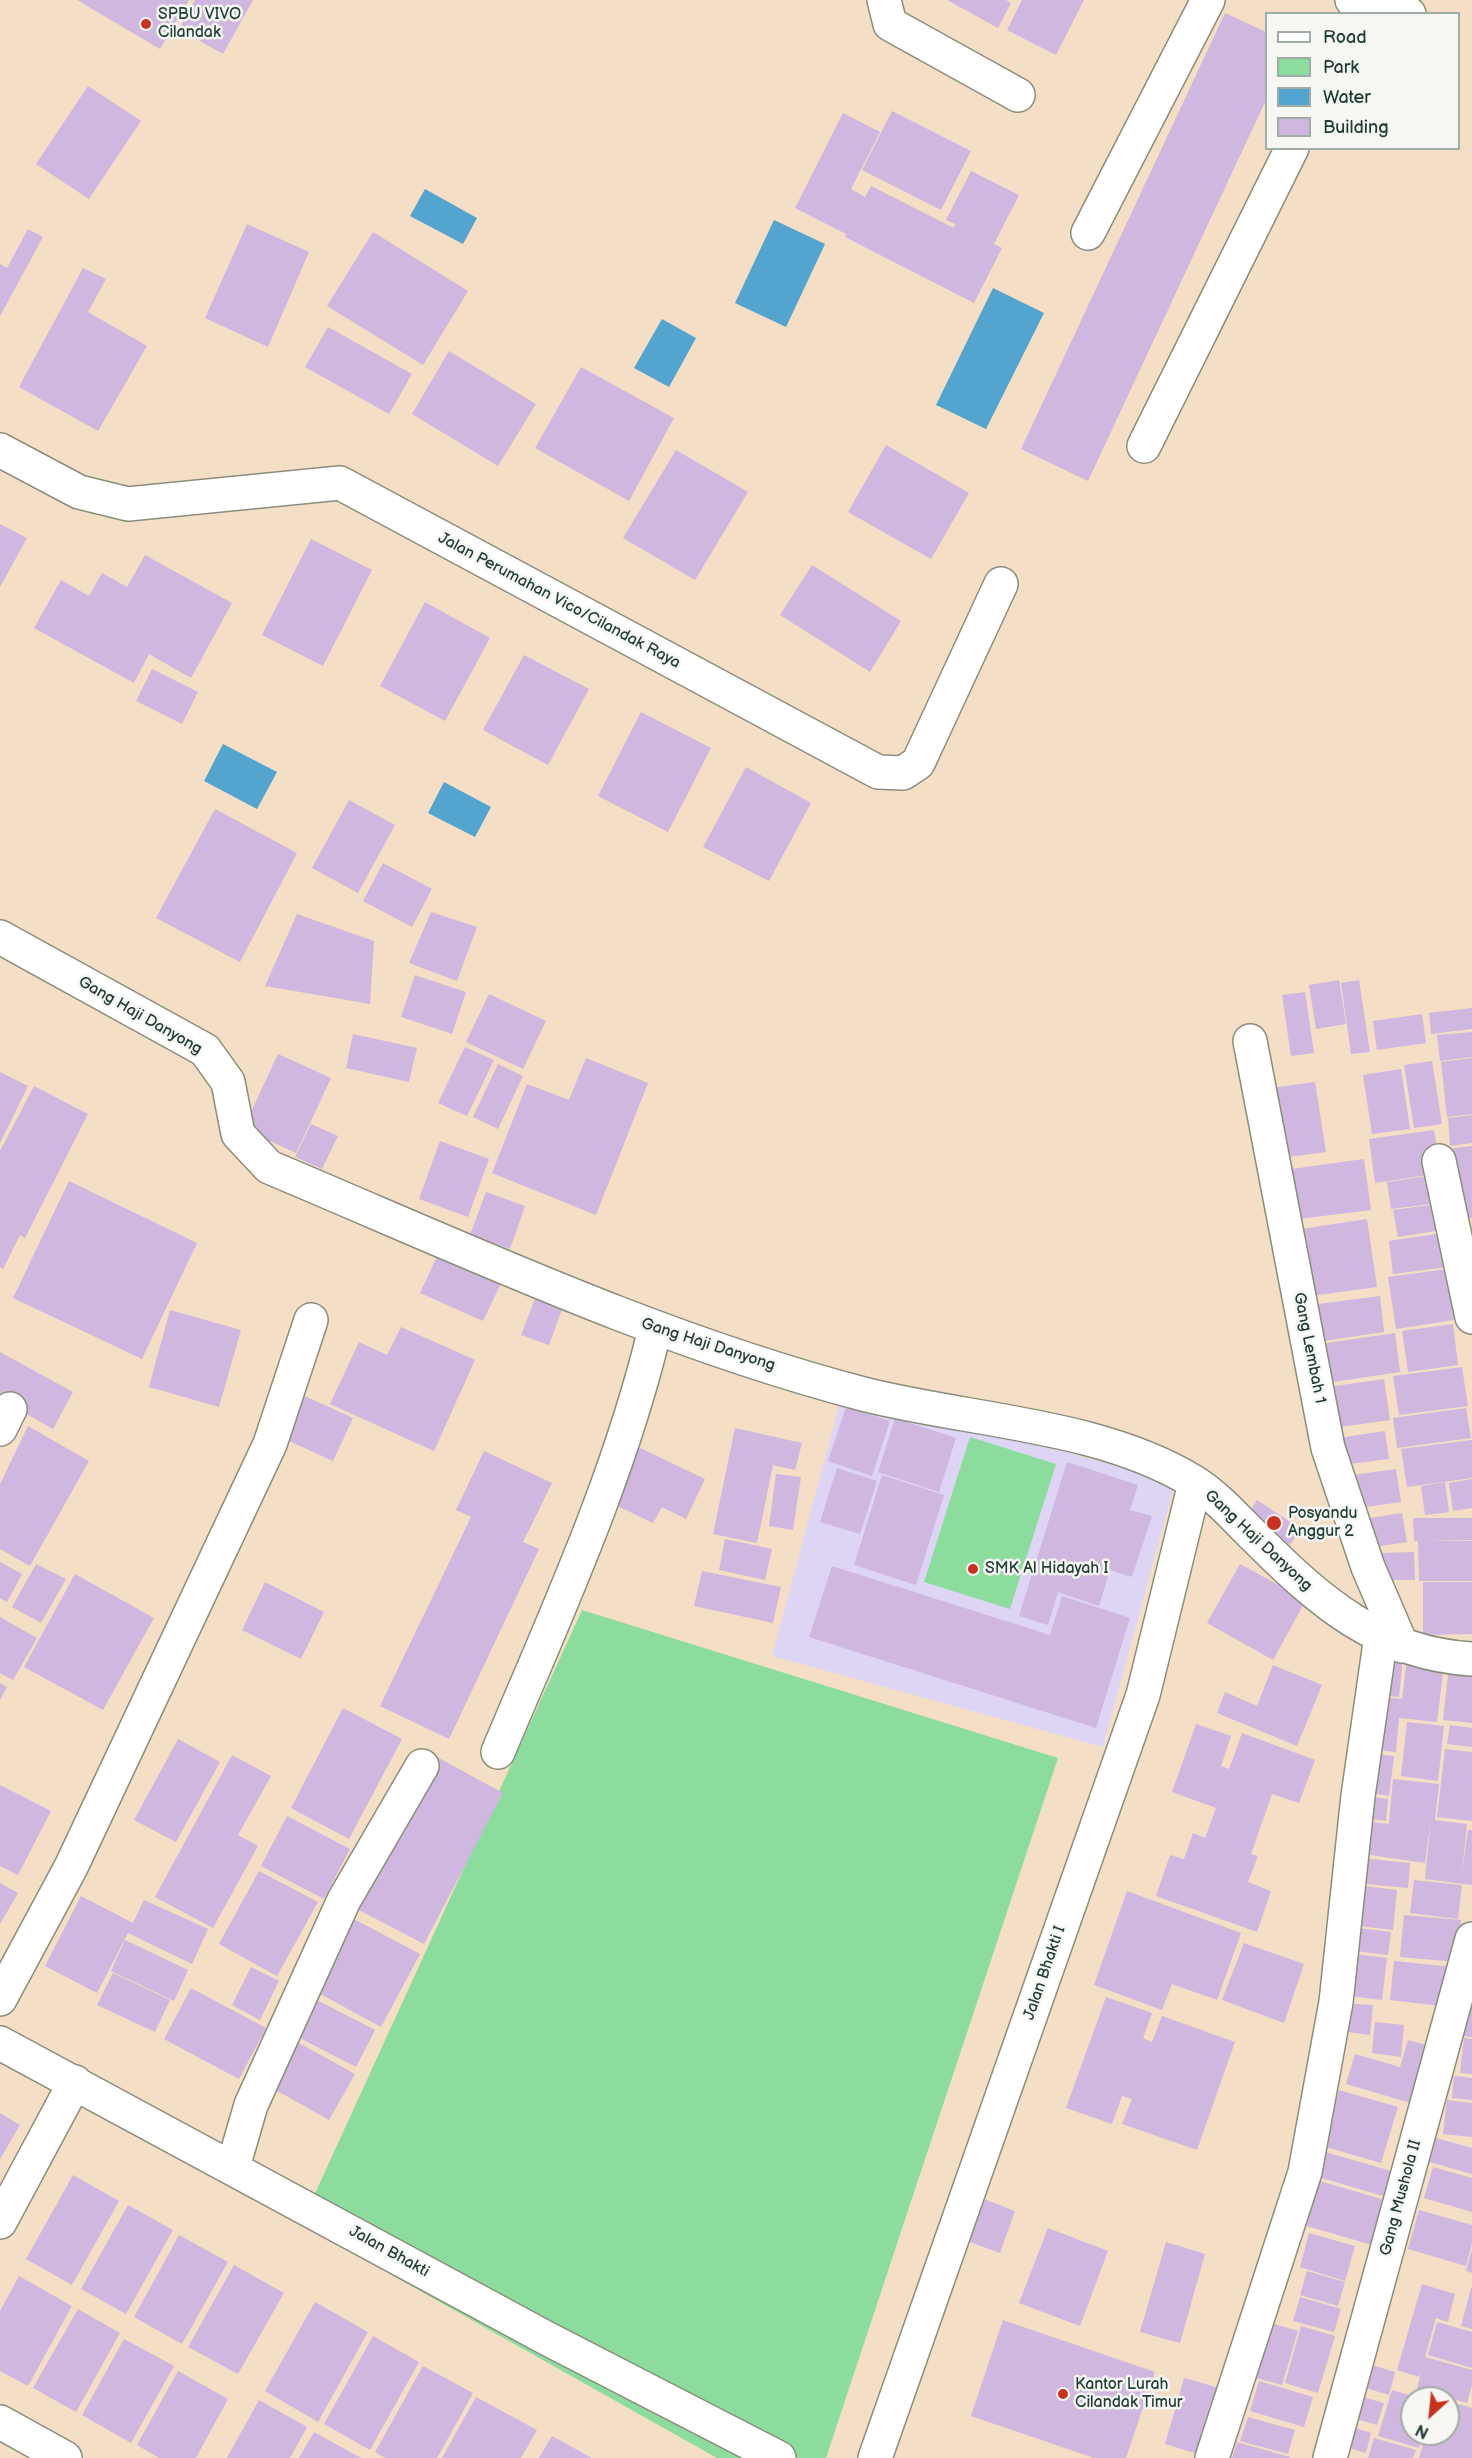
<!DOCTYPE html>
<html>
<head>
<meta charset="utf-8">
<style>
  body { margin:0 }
  #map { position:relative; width:1472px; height:2458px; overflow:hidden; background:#f4dec5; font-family:"Balsamiq Sans",sans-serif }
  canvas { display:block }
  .legend { position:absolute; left:1265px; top:12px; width:195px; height:138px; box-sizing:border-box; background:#f6f6f2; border:2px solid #a0aca6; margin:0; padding:8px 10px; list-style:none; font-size:18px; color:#1f3d34 }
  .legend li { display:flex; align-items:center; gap:12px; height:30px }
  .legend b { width:30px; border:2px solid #a0aca6 }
  .north { position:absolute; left:1400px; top:2386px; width:60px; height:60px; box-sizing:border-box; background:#f6f6f2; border:2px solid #a0aca6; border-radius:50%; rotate:207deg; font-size:16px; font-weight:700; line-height:24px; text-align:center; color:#1f3d34 }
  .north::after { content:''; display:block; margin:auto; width:21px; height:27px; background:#c8321e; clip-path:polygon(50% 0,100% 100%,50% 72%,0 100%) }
</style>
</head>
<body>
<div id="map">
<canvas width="1472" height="2458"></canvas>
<ul class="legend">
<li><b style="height:8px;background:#fff"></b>Road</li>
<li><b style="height:16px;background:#8cdd9d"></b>Park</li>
<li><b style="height:16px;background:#53a4ce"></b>Water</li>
<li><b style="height:16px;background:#cfb7df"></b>Building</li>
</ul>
<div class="north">N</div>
</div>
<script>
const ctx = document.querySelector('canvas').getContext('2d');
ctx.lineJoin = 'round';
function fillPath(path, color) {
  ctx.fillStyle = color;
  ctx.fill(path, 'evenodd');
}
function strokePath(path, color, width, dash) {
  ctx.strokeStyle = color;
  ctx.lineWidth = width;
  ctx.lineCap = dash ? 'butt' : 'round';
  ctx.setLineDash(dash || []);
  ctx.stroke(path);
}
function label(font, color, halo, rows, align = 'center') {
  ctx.font = font + ' "Balsamiq Sans",sans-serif';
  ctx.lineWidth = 5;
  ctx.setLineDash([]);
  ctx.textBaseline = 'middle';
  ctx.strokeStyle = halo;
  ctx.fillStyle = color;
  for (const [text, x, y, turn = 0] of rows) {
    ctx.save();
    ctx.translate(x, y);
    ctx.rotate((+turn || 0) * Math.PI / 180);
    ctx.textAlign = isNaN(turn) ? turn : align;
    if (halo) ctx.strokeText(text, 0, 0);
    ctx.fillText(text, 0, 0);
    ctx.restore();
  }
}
fillPath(new Path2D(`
  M843,1391L1175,1482L1103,1747L772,1656Z`), '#ded5f5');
fillPath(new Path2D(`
  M970,1437L1056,1464L1010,1609L924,1582Z
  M582,1610L1058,1758L826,2458H717L301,2224Z`), '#8cdd9d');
fillPath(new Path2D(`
  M425,189L477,218L463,244L410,216Z
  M774,220L825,244L786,327L735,303Z
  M993,288L1044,313L986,429L936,405Z
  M662,319L696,338L669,387L634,368Z
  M223,744L277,772L257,809L204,781Z
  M444,782L491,807L475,837L428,813Z`), '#53a4ce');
fillPath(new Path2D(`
  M77,0H189L160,49Z
  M195,0H253L223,54L179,29Z
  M947,0H1006L1011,3L998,28Z
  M1022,0H1084L1056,55L1007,30Z
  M1225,13L1266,32V100L1088,481L1021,449Z
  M88,86L141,121L89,199L36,164Z
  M892,111L971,151L941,210L862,170Z
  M843,113L880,132L851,189L865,197L871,186L954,228L955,224L946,220L971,171L1019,195L994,244L1002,248L974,303L845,237L846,234L795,208Z
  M247,224L309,252L268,347L205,318Z
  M28,229L43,237L0,316V264L7,268Z
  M373,232L468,291L423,365L327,306Z
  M83,268L106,279L88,312L147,346L98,431L19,387Z
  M328,327L412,374L389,414L305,367Z
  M449,351L536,404L498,466L412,414Z
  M581,367L674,418L629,501L535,448Z
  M886,445L969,493L931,559L848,512Z
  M676,450L748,492L695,580L623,538Z
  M0,524L27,538L0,587Z
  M311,539L372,570L323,666L262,635Z
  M145,555L232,603L191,678L149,654L134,683L34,628L61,580L89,596L102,573L127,587Z
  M812,565L901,621L870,672L780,615Z
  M425,602L490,638L445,721L380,686Z
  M524,655L589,689L548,765L483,730Z
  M152,669L198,692L182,724L136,701Z
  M641,712L711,748L668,832L598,796Z
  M746,767L811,803L769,881L703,847Z
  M349,800L395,825L358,893L312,868Z
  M215,809L297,853L240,962L156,918Z
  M383,863L432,889L412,927L363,901Z
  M431,912L477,927L457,981L409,963Z
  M297,914L374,941L370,1004L265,986Z
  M415,975L466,992L452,1034L401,1017Z
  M1339,980L1346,1024L1316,1029L1309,985Z
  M1359,980L1370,1052L1351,1054L1341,983Z
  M1305,992L1314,1053L1291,1056L1282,995Z
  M489,994L546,1021L523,1069L466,1042Z
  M1472,1008V1029L1431,1034L1429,1013Z
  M1422,1014L1426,1043L1377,1050L1373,1021Z
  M1472,1032V1057L1440,1061L1437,1035Z
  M353,1034L417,1048L409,1082L346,1068Z
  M465,1047L494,1060L467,1116L438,1103Z
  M278,1054L331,1078L296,1153L243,1129Z
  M586,1058L648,1083L596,1215L492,1173L527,1084L569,1100Z
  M1472,1058V1114L1447,1117L1441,1062Z
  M1432,1061L1442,1124L1414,1128L1404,1065Z
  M498,1064L523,1076L498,1129L473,1117Z
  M1401,1069L1410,1129L1372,1134L1363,1075Z
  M0,1072L28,1086L0,1143Z
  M1315,1082L1326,1152L1281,1158L1271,1088Z
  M34,1086L88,1114L25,1238L20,1235L3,1269L0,1267V1151Z
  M1472,1115V1143L1450,1146L1448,1118Z
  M311,1124L338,1136L322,1169L295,1157Z
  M1434,1130L1441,1173L1375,1183L1369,1139Z
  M440,1141L489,1159L468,1217L419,1199Z
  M1472,1146V1218H1464L1460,1180L1450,1181L1446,1149Z
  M1364,1159L1371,1210L1291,1220L1284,1170Z
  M1435,1175L1439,1203L1391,1209L1387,1182Z
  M69,1181L197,1243L142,1359L13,1298Z
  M486,1192L525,1206L510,1249L470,1235Z
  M1438,1204L1442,1230L1398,1237L1393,1210Z
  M1367,1219L1377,1287L1311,1296L1302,1229Z
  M1442,1233L1447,1267L1393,1274L1389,1241Z
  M439,1252L502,1281L483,1321L420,1293Z
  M1447,1269L1454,1320L1396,1329L1388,1277Z
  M538,1291L565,1301L549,1345L521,1335Z
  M1380,1296L1384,1332L1316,1342L1311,1305Z
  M170,1310L241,1330L219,1407L149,1387Z
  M1453,1324L1458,1365L1408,1372L1402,1331Z
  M401,1327L475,1360L434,1451L330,1404L359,1342L387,1355Z
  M1395,1333L1400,1372L1320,1384L1314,1345Z
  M0,1352L73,1392L53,1429L0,1399Z
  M1462,1367L1468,1406L1399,1415L1393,1376Z
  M1384,1379L1390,1420L1333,1428L1328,1387Z
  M296,1392L353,1418L333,1461L276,1435Z
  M846,1407L890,1421L872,1476L828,1461Z
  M1466,1408L1471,1438L1397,1448L1393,1418Z
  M895,1418L956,1438L939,1492L878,1472Z
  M28,1426L89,1461L30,1566L0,1549V1484Z
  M735,1428L802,1443L795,1470L773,1465L757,1543L713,1534Z
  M1385,1431L1389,1459L1342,1465L1338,1438Z
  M1472,1440V1478L1407,1487L1401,1449Z
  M634,1445L705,1479L686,1519L662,1507L653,1523L607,1501Z
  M484,1451L552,1483L523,1542L539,1549L449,1739L380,1706L471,1517L456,1510Z
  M1067,1462L1138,1485L1130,1510L1152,1516L1132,1577L1110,1570L1099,1606L1058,1592L1048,1625L1019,1616Z
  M837,1468L877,1481L860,1534L820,1522Z
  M1396,1469L1401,1502L1358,1508L1353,1475Z
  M776,1474L801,1477L793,1530L769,1526Z
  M882,1475L944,1495L916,1585L854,1565Z
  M1472,1479V1508L1453,1511L1449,1483Z
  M1445,1482L1449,1512L1425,1515L1421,1486Z
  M1257,1500L1301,1529L1290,1545L1247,1517Z
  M1402,1513L1407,1542L1368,1548L1363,1519Z
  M1413,1518H1472V1540H1426L1472,1541V1581H1419L1418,1541H1414Z
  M725,1539L772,1549L765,1580L719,1570Z
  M1414,1552L1415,1580H1378V1553Z
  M0,1562L22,1574L7,1602L0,1598Z
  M36,1564L66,1579L41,1623L12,1607Z
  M1240,1564L1306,1600L1273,1660L1207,1623Z
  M832,1566L1050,1635L1062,1596L1130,1618L1096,1728L809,1637Z
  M702,1571L781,1587L773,1623L694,1606Z
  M75,1574L154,1618L103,1710L24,1667Z
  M265,1582L324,1612L301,1659L242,1630Z
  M1423,1582H1472V1634L1423,1635Z
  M0,1617L37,1638L13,1680L0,1673Z
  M1380,1654L1403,1657L1399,1697L1376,1695Z
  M1407,1659L1444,1664L1437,1722L1399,1718L1396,1752L1367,1749L1373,1696L1402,1699Z
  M1273,1665L1322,1685L1297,1746L1217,1713L1225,1692L1257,1706Z
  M1449,1667L1472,1669V1723L1443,1720Z
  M0,1683L7,1687L0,1700Z
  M343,1708L402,1739L349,1839L291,1808Z
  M1407,1722L1444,1726L1438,1781L1401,1776Z
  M1196,1724L1231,1736L1221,1766L1229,1769L1242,1733L1315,1760L1299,1803L1272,1794L1251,1854L1258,1856L1248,1882L1271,1891L1257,1932L1156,1896L1170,1855L1184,1859L1193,1833L1205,1838L1216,1808L1172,1792Z
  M1450,1725L1472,1728V1747L1447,1744Z
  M178,1739L220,1762L176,1842L134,1820Z
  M1445,1749L1472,1752V1821L1437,1817Z
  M1366,1753L1394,1756L1389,1796L1361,1791Z
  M232,1755L271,1776L238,1835L258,1846L213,1928L155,1897Z
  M437,1757L503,1793L424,1944L357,1909Z
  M1393,1779L1439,1784L1435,1820L1467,1824L1462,1872L1468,1830H1472V1885L1425,1879L1431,1819L1425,1863L1357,1853L1361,1821L1389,1824Z
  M0,1785L51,1811L18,1875L0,1866Z
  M1359,1795L1388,1799L1386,1821L1356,1817Z
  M287,1816L350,1849L324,1899L261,1866Z
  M1359,1858L1410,1863L1408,1888L1356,1883Z
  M259,1871L318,1902L277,1976L219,1944Z
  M1414,1880L1462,1885L1458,1919L1410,1913Z
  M0,1883L18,1893L0,1924Z
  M1355,1885L1397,1890L1393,1930L1351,1925Z
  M1127,1891L1241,1933L1217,2000L1172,1984L1162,2010L1094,1985Z
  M81,1896L133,1923L144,1900L208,1929L192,1964L128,1933L97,1993L45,1966Z
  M1404,1915L1461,1920L1457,1962L1400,1957Z
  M352,1918L420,1954L381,2027L313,1990Z
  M1350,1927L1391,1932L1388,1955L1347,1950Z
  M125,1940L188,1970L174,2001L111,1971Z
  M1244,1943L1304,1964L1284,2023L1222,2000Z
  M1346,1953L1387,1958L1382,2000L1342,1995Z
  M1394,1961L1453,1967L1449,2007L1390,2000Z
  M251,1967L279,1981L260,2020L232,2005Z
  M113,1973L170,2000L155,2032L97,2005Z
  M191,1988L266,2028L239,2079L164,2039Z
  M311,1997L375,2030L356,2067L292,2034Z
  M1106,1997L1152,2013L1143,2038L1152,2042L1162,2016L1235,2042L1197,2150L1122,2124L1132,2099L1122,2096L1112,2124L1066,2108Z
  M1465,2001L1472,2002V2037L1460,2036Z
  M1339,2003L1373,2005L1370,2035L1334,2030Z
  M1375,2022L1404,2025L1401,2057L1372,2053Z
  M290,2038L355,2074L329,2120L265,2084Z
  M1464,2038L1472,2039V2074L1460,2073Z
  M1408,2040L1437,2048L1421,2106L1346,2084L1355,2054L1400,2067Z
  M1454,2076L1472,2078V2100L1452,2098Z
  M1339,2090L1398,2107L1381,2163L1323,2146Z
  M1447,2100L1472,2103V2137L1443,2134Z
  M0,2113L20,2125L0,2159Z
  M1436,2138L1472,2148V2174L1429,2162Z
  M1315,2149L1391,2171L1383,2196L1308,2174Z
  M1433,2167L1472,2178V2212L1424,2198Z
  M73,2175L119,2201L72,2285L26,2259Z
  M1313,2179L1385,2200L1372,2245L1300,2224Z
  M976,2196L1015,2211L1000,2253L959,2238Z
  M128,2205L173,2230L126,2314L81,2289Z
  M1419,2210L1472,2225V2243L1466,2266L1408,2249Z
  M1048,2228L1108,2251L1080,2326L1019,2303Z
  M1309,2233L1355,2246L1345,2281L1300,2267Z
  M179,2235L228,2262L182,2344L134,2317Z
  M1166,2242L1205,2254L1180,2343L1140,2332Z
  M1471,2252H1472V2273L1466,2271Z
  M234,2265L284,2293L238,2374L188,2347Z
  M1307,2271L1345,2282L1338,2306L1300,2295Z
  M19,2276L72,2306L28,2386L0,2371V2311Z
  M1422,2284L1455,2294L1448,2322L1436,2318L1425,2357L1472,2370V2385L1467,2403L1417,2389L1422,2367L1419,2377L1397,2370Z
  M1471,2288H1472V2329L1461,2326Z
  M1300,2297L1341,2309L1334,2332L1293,2321Z
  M315,2302L368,2332L318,2422L265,2391Z
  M78,2309L120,2333L76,2412L33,2388Z
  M1003,2320L1155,2372L1126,2458H1094L971,2416Z
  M1265,2321L1298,2331L1282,2385L1249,2376Z
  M1437,2322L1472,2332V2368L1428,2355Z
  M1301,2326L1335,2336L1318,2393L1285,2383Z
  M373,2336L419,2362L370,2450L324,2424Z
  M124,2339L174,2366L131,2443L82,2415Z
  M1362,2362L1395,2372L1389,2395L1356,2385Z
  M423,2366L473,2393L437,2458H385L375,2452Z
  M178,2371L228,2399L196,2458H159L137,2445Z
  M1184,2378L1223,2389L1204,2456L1165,2444Z
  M1259,2381L1313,2397L1304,2427L1250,2411Z
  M1392,2390L1416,2397L1412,2398V2434H1423L1419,2448L1378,2436Z
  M1352,2394L1384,2403L1377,2425L1346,2416Z
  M476,2397L537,2430L521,2458H442Z
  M259,2400L307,2427L290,2458H227Z
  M1448,2401L1472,2408V2458H1419L1426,2434H1448Z
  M1248,2417L1295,2430L1288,2454L1240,2441Z
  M1343,2424L1371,2433L1366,2453L1336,2444Z
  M314,2432L361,2458H299Z
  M552,2436L592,2458H539Z
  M1374,2438L1416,2450L1413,2458H1368Z
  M1237,2442L1290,2457V2458H1232Z`), '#cfb7df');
const minor = new Path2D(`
  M884,0L890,24L1018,95
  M1352,0L1409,14
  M1088,233L1208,0
  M1144,446L1292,148
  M0,450L79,492L128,504L340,483L878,772L903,773L918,763L1001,584
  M0,937L205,1050L228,1082L238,1134L269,1167C464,1249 657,1340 863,1394C969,1421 1100,1424 1194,1482C1218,1497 1238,1521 1258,1540C1320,1602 1380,1654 1472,1659
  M1250,1041L1328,1448L1368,1567L1402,1646
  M1439,1161L1472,1317
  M0,1429L10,1409
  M498,1752C556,1614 620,1476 655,1329
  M0,1999L71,1867L270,1444L311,1320
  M0,2043L548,2339L779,2458
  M233,2167L251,2105L344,1900L422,1766
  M0,2222L75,2082
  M0,2422L65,2458
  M875,2458L1143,1695L1195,1483
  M1212,2458L1305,2172L1336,2002L1358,1796L1381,1636
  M1330,2458L1472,1939`);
strokePath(minor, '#8a8e7c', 36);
strokePath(minor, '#fff', 33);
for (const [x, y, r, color] of [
  [146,24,6,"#c8321e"],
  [1274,1523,8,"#c8321e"],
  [973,1569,6,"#c8321e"],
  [1063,2394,6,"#c8321e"]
]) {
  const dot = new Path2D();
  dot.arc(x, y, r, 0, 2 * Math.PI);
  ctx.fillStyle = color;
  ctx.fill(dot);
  strokePath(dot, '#f6f6f2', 2);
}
label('16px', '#1f3d34', '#f6f6f2', [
  ["SPBU VIVO",158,15],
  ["Cilandak",158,33],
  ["Posyandu",1288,1514],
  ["Anggur 2",1288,1532],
  ["SMK Al Hidayah I",985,1569],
  ["Kantor Lurah",1075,2385],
  ["Cilandak Timur",1075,2403]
], 'left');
label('16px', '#1f3d34', '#f6f6f2', [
  ["Jalan Perumahan Vico/Cilandak Raya",559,601,28],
  ["Gang Haji Danyong",140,1016,30],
  ["Gang Haji Danyong",708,1345,18],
  ["Gang Lembah 1",1309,1348,79],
  ["Gang Haji Danyong",1258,1541,43],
  ["Jalan Bhakti I",1045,1973,-71],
  ["Gang Mushola II",1401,2198,-75],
  ["Jalan Bhakti",389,2252,29]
]);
</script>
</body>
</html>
